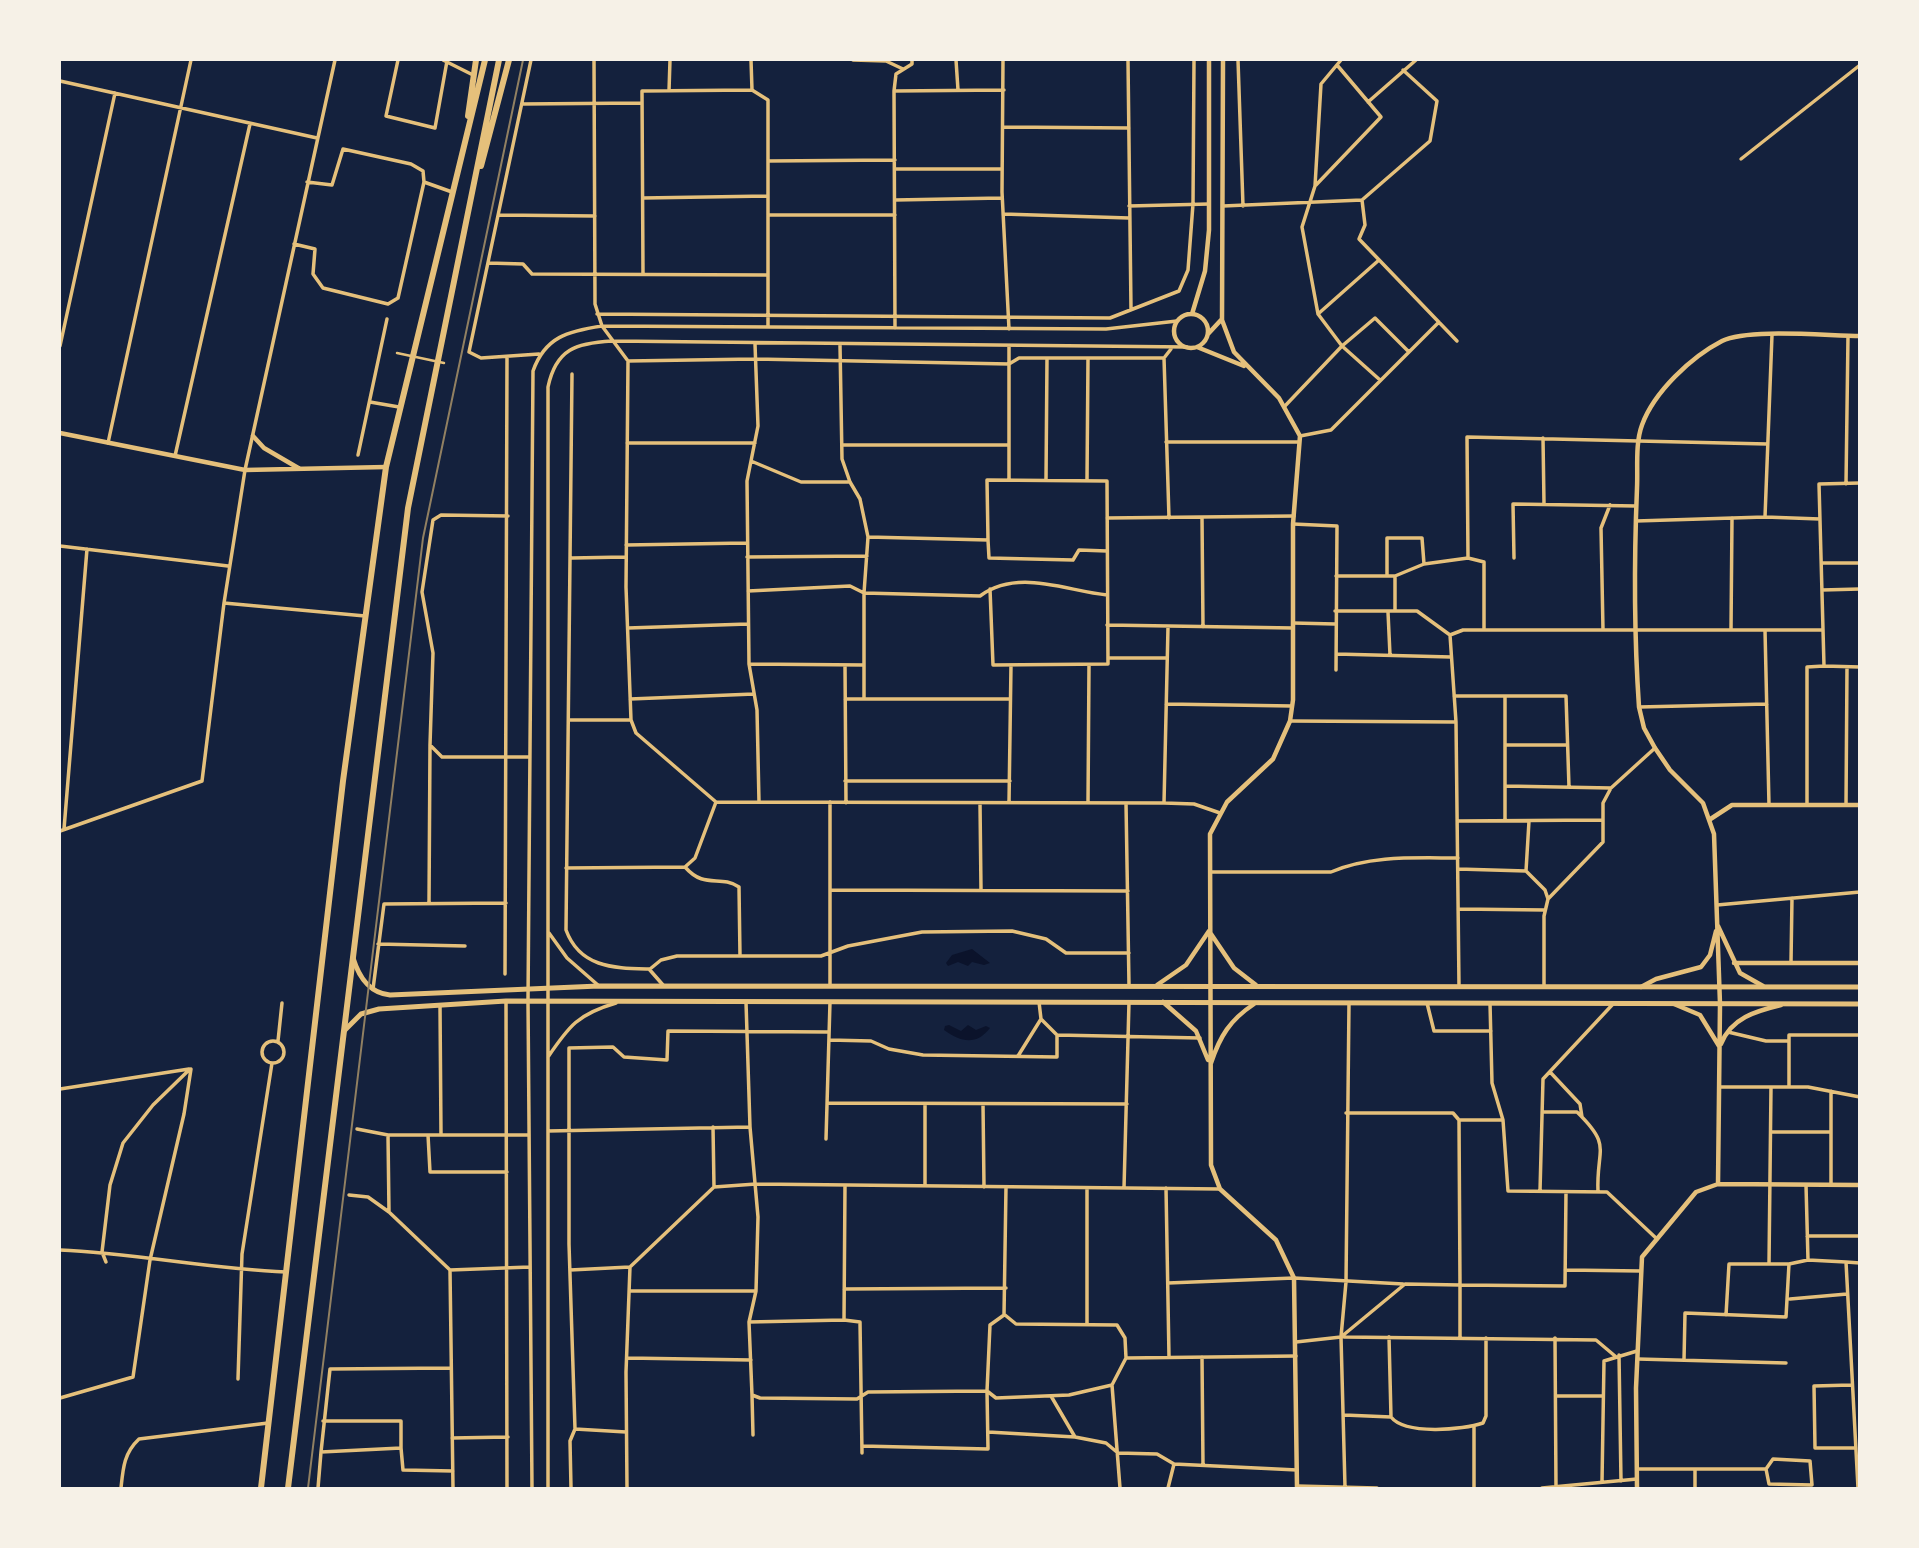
<!DOCTYPE html>
<html>
<head>
<meta charset="utf-8">
<style>
  body { margin:0 }
  #map { position:relative; width:1919px; height:1548px; overflow:hidden; background:#14213d; font-family:"Alegreya Sans",sans-serif }
  canvas { display:block }
  .frame { position:absolute; inset:0; border:61px solid #f6f1e7; pointer-events:none }
</style>
</head>
<body>
<div id="map">
<canvas width="1919" height="1548"></canvas>
<div class="frame"></div>
</div>
<script>
const ctx = document.querySelector('canvas').getContext('2d');
ctx.lineJoin = 'round';
function fillPath(path, color) {
  ctx.fillStyle = color;
  ctx.fill(path, 'evenodd');
}
function strokePath(path, color, width, dash) {
  ctx.strokeStyle = color;
  ctx.lineWidth = width;
  ctx.lineCap = dash ? 'butt' : 'round';
  ctx.setLineDash(dash || []);
  ctx.stroke(path);
}
fillPath(new Path2D(`
  M972,949L990,963L984,965L972,962L968,966L958,962L948,966L946,963L952,955Z
  M949,1025L961,1031L968,1025L976,1030L986,1026L990,1028C976,1046 961,1042 944,1030L945,1026Z`), '#0b132b');
strokePath(new Path2D(`
  M397,353L444,363`), '#e5c07b', 2.5);
strokePath(new Path2D(`
  M398,60L386,116L435,128L447,61
  M443,60L473,75
  M531,60L469,352L481,358L539,354
  M594,60L595,304L602,326L628,361L626,587L631,720L636,733L716,802
  M751,60L752,90L768,100V327
  M853,60L886,61L903,69
  M956,60L958,90
  M1003,60L1002,192L1009,329
  M1128,60L1131,309
  M1238,60L1243,206
  M60,81L317,138
  M669,91L670,60
  M894,91L1004,90
  M1368,102L1416,60
  M522,104L642,103
  M1003,127L1129,128
  M1741,159L1860,65
  M768,161L895,160
  M895,169H1002
  M307,182L332,185L343,149L411,164L423,171L424,182L452,192
  M1316,185L1381,117L1337,65
  M643,198L768,196
  M895,200L1002,198
  M1362,200L1430,141L1437,101L1403,70
  M1129,206L1209,204
  M1223,206L1362,200L1365,225L1359,239L1457,341
  M1003,214L1129,218
  M499,215L595,216
  M768,215H895
  M294,244L315,249L313,274L323,288L388,304L398,298L424,182
  M488,263L523,264L532,274L767,275
  M643,274L642,91L752,90
  M597,314L1110,318L1179,291L1188,270L1193,204L1194,60
  M1318,314L1379,260
  M895,328L894,91L896,74L912,64V60
  M755,344L758,426L747,481L749,664L757,710L759,802
  M840,345L842,459L850,482L860,499L868,537L988,540L989,558L1073,560L1079,550L1107,551
  M60,346L115,93
  M628,361L755,359L1009,364L1019,358H1164
  M572,374L566,930C580,968 614,968 649,969L663,985
  M1380,380L1342,346L1375,318L1409,352
  M370,402L399,407
  M1284,407L1342,346L1318,314L1302,227L1315,186L1321,84L1341,60
  M1300,436L1331,430L1439,322
  M1543,438L1544,504
  M1166,442H1299
  M108,443L191,60
  M627,443H755
  M843,445H1009
  M358,455L387,319
  M175,456L250,124
  M751,461L801,482H850
  M1009,480V347
  M1046,480L1047,358
  M1087,480L1088,358
  M1860,483L1819,484L1824,666L1860,667
  M1846,484L1848,336
  M508,516L441,515L433,520L422,592L433,653L430,745L442,757H530
  M1202,517L1203,627
  M1765,517L1820,519
  M1107,518L1294,516
  M1169,518L1164,358L1171,349
  M1636,521L1765,517L1772,335
  M1293,524L1337,526L1336,670
  M868,537L864,593L980,596C1018,568 1066,591 1107,595
  M988,540L987,480L1107,481L1108,664L993,665L990,589
  M626,545L746,543
  M60,546L228,566
  M747,557L867,556
  M572,558L625,557
  M1514,558L1513,504L1636,506
  M1822,563H1860
  M1336,576H1395
  M1387,576V538H1422L1424,564
  M1822,590L1860,589
  M748,591L850,586L864,593V699
  M224,603L245,470L335,60
  M1335,611H1417L1450,635
  M1395,611V576L1424,564L1468,558
  M1388,612L1390,655
  M1293,623L1335,624
  M1107,625L1293,628
  M628,628L748,624
  M1484,630V562L1468,558L1467,437L1767,444
  M1603,630L1601,528L1610,505
  M1731,630L1732,518
  M1765,630L1769,805
  M1336,654L1451,657
  M1108,658H1167
  M749,664L864,665
  M845,665L846,803
  M1454,696H1566L1569,787
  M630,699L754,694
  M845,699H1010
  M1166,704L1292,706
  M1639,707L1767,704
  M569,720H630
  M1290,721L1456,722L1450,635L1463,630H1823
  M1456,722L1459,986
  M1506,745H1567
  M845,781H1010
  M1505,786V697
  M716,802L1164,803L1194,804L1220,813
  M830,802V986
  M980,803L981,890
  M1009,803L1011,665
  M1088,803L1089,665
  M1126,803L1129,985
  M1164,803L1168,627
  M1807,805V667L1824,666
  M1846,805L1847,667
  M1505,820V786L1611,788
  M1457,821L1602,820
  M64,829L87,549
  M60,831L202,781L224,603L365,616
  M685,867C705,890 720,874 739,887L740,956
  M566,868L685,867L695,858L716,802
  M1458,869L1526,871L1545,890L1548,899
  M1526,871L1529,821
  M1210,872H1331C1371,855 1415,858 1458,858
  M831,890L1128,891
  M429,904L430,745
  M1717,905L1860,892
  M1458,909L1545,910
  M549,933L567,958L599,986
  M378,944L465,946
  M1791,962L1792,898
  M650,969L661,960L677,956H821L848,946L922,932L1012,931L1046,939L1066,953H1129
  M505,974L507,357
  M1544,986V916L1548,899L1603,842V803L1611,788L1655,748
  M373,989L384,904L506,903
  M506,1001L507,1488
  M1039,1002L1041,1019L1057,1035
  M1427,1003L1434,1031H1491
  M1490,1003L1492,1083L1503,1120L1508,1191L1607,1192L1657,1239
  M440,1005L441,1135
  M1728,1032L1766,1041H1789
  M829,1040L871,1041L889,1049L923,1055L1057,1057V1035L1200,1038
  M262 1052a11 11 0 1 1 22 0a11 11 0 1 1-22 0Z
  M278,1041L282,1003
  M1018,1056L1041,1019
  M548,1057C569,1026 578,1014 616,1003
  M1550,1072L1580,1104L1582,1117
  M1720,1087H1808L1860,1097
  M1789,1087V1035H1860
  M60,1089L189,1069
  M827,1103L1127,1104
  M983,1104L984,1187
  M1542,1112H1577C1613,1147 1596,1148 1598,1192
  M1346,1113H1453L1459,1120
  M713,1127L714,1187
  M750,1127L758,1217L756,1291L749,1322L752,1395L760,1398L857,1399L868,1392L987,1391L990,1325L1004,1315L1006,1187
  M357,1129L388,1135H529
  M548,1131L750,1127L746,1002
  M1771,1132H1831
  M388,1135L389,1212L450,1270L453,1488
  M428,1135L430,1172H507
  M826,1139L830,1002
  M845,1185L844,1320L860,1322L862,1453
  M1806,1185L1808,1260L1846,1262L1858,1488
  M1831,1185V1091
  M925,1186V1104
  M1087,1188V1324
  M1124,1188L1129,1002
  M1166,1188L1169,1357
  M1540,1191L1543,1079L1613,1004
  M349,1195L368,1197L389,1212
  M1807,1236H1860
  M60,1250C135,1253 210,1269 286,1272
  M106,1262L102,1252L110,1185L123,1143L153,1105L189,1070
  M1846,1262L1860,1263
  M1769,1264L1771,1087
  M450,1270L530,1267
  M570,1270L630,1267
  M1565,1270L1641,1271
  M1168,1283L1294,1278L1403,1284
  M844,1289L1006,1288
  M629,1291H756
  M1790,1299L1847,1294
  M1005,1315L1016,1324L1117,1325L1125,1338L1126,1358L1112,1385L1120,1488
  M1726,1315L1729,1264H1789L1808,1260
  M749,1322L844,1320
  M1344,1337L1596,1340L1615,1356
  M1389,1337L1391,1417C1405,1435 1463,1430 1483,1423L1486,1416V1338
  M1460,1338V1285L1565,1286L1566,1192
  M1555,1338L1556,1488
  M1296,1342L1341,1337L1405,1284L1460,1285L1459,1120H1503
  M1619,1355L1621,1481
  M1202,1357L1203,1465
  M627,1358L751,1360
  M1127,1358L1296,1356
  M1638,1359L1786,1363
  M1684,1360L1685,1313L1786,1317L1789,1264
  M238,1379L242,1254L272,1063
  M1851,1385L1814,1386L1815,1448H1856
  M752,1395L753,1435
  M1051,1396L1075,1437
  M1556,1396H1602
  M60,1398L133,1377L150,1260L184,1114L191,1069
  M1344,1415L1391,1417
  M323,1421H401V1448
  M1474,1426V1488
  M575,1429L626,1432
  M988,1432L1075,1437L1106,1443L1118,1453L1157,1454L1174,1464L1297,1470
  M452,1438L508,1437
  M862,1446L988,1449L987,1391L996,1398L1069,1395L1112,1385
  M321,1452L330,1369L451,1368
  M1773,1459L1810,1461L1812,1485L1769,1484L1766,1469Z
  M1637,1469H1766
  M1602,1482L1604,1361L1637,1351
  M1297,1486L1377,1488
  M1345,1487L1341,1337L1346,1282L1349,1003
  M121,1488C123,1468 124,1453 139,1439L268,1423
  M318,1488L321,1452L401,1448L403,1470L453,1471
  M532,1488L528,1001L533,371C545,337 568,331 602,326L1106,329L1177,321
  M548,1488V387C556,349 576,343 612,341L1187,347
  M571,1488L570,1441L575,1429L569,1244V1048L613,1047L624,1057L667,1060L668,1031L829,1032
  M627,1488L626,1372L630,1267L714,1187L756,1184L1220,1189
  M1168,1488L1174,1464
  M1542,1488L1637,1479
  M1695,1488V1469`), '#e5c07b', 3.5);
strokePath(new Path2D(`
  M1223,60L1222,320L1234,352L1279,398L1300,436L1293,524V700L1290,721L1273,759L1227,802L1210,834L1211,1165L1220,1189L1276,1240L1294,1278L1297,1488
  M1192,314L1205,271L1209,230V60
  M1174 331a17 17 0 1 1 34 0a17 17 0 1 1-34 0Z
  M1208,334L1221,320
  M1197,347L1244,366
  M60,433L245,470L386,467
  M253,436L264,448L300,469
  M1709,820L1732,805H1860
  M1718,926L1740,973L1763,986
  M1734,963H1860
  M1157,985L1186,965L1209,931L1234,968L1256,985
  M1641,987L1656,979L1701,967L1710,955L1716,931
  M1163,1002L1196,1031L1208,1060
  M1674,1004L1700,1015L1719,1046
  M1721,1044C1731,1018 1756,1011 1781,1005
  M1211,1063C1220,1036 1230,1020 1254,1004
  M1718,1184L1720,1004L1714,834L1703,803L1670,770L1655,748L1644,728L1639,707C1634,634 1634,561 1637,488C1638,468 1635,444 1642,425C1654,392 1691,357 1722,341C1748,328 1828,336 1860,336
  M1637,1488L1636,1388L1642,1257L1696,1192L1718,1184L1860,1185`), '#e5c07b', 4.5);
strokePath(new Path2D(`
  M353,958C359,977 369,993 390,995L599,986L1860,987
  M345,1030L361,1014L379,1009L506,1001L1860,1004`), '#e5c07b', 5);
strokePath(new Path2D(`
  M468,116L476,60
  M481,166L509,60
  M261,1488L343,781L386,467L485,60
  M288,1488L408,508L499,60`), '#e5c07b', 6);
strokePath(new Path2D(`
  M308,1488L423,538L523,60`), '#918062', 2);
</script>
</body>
</html>
